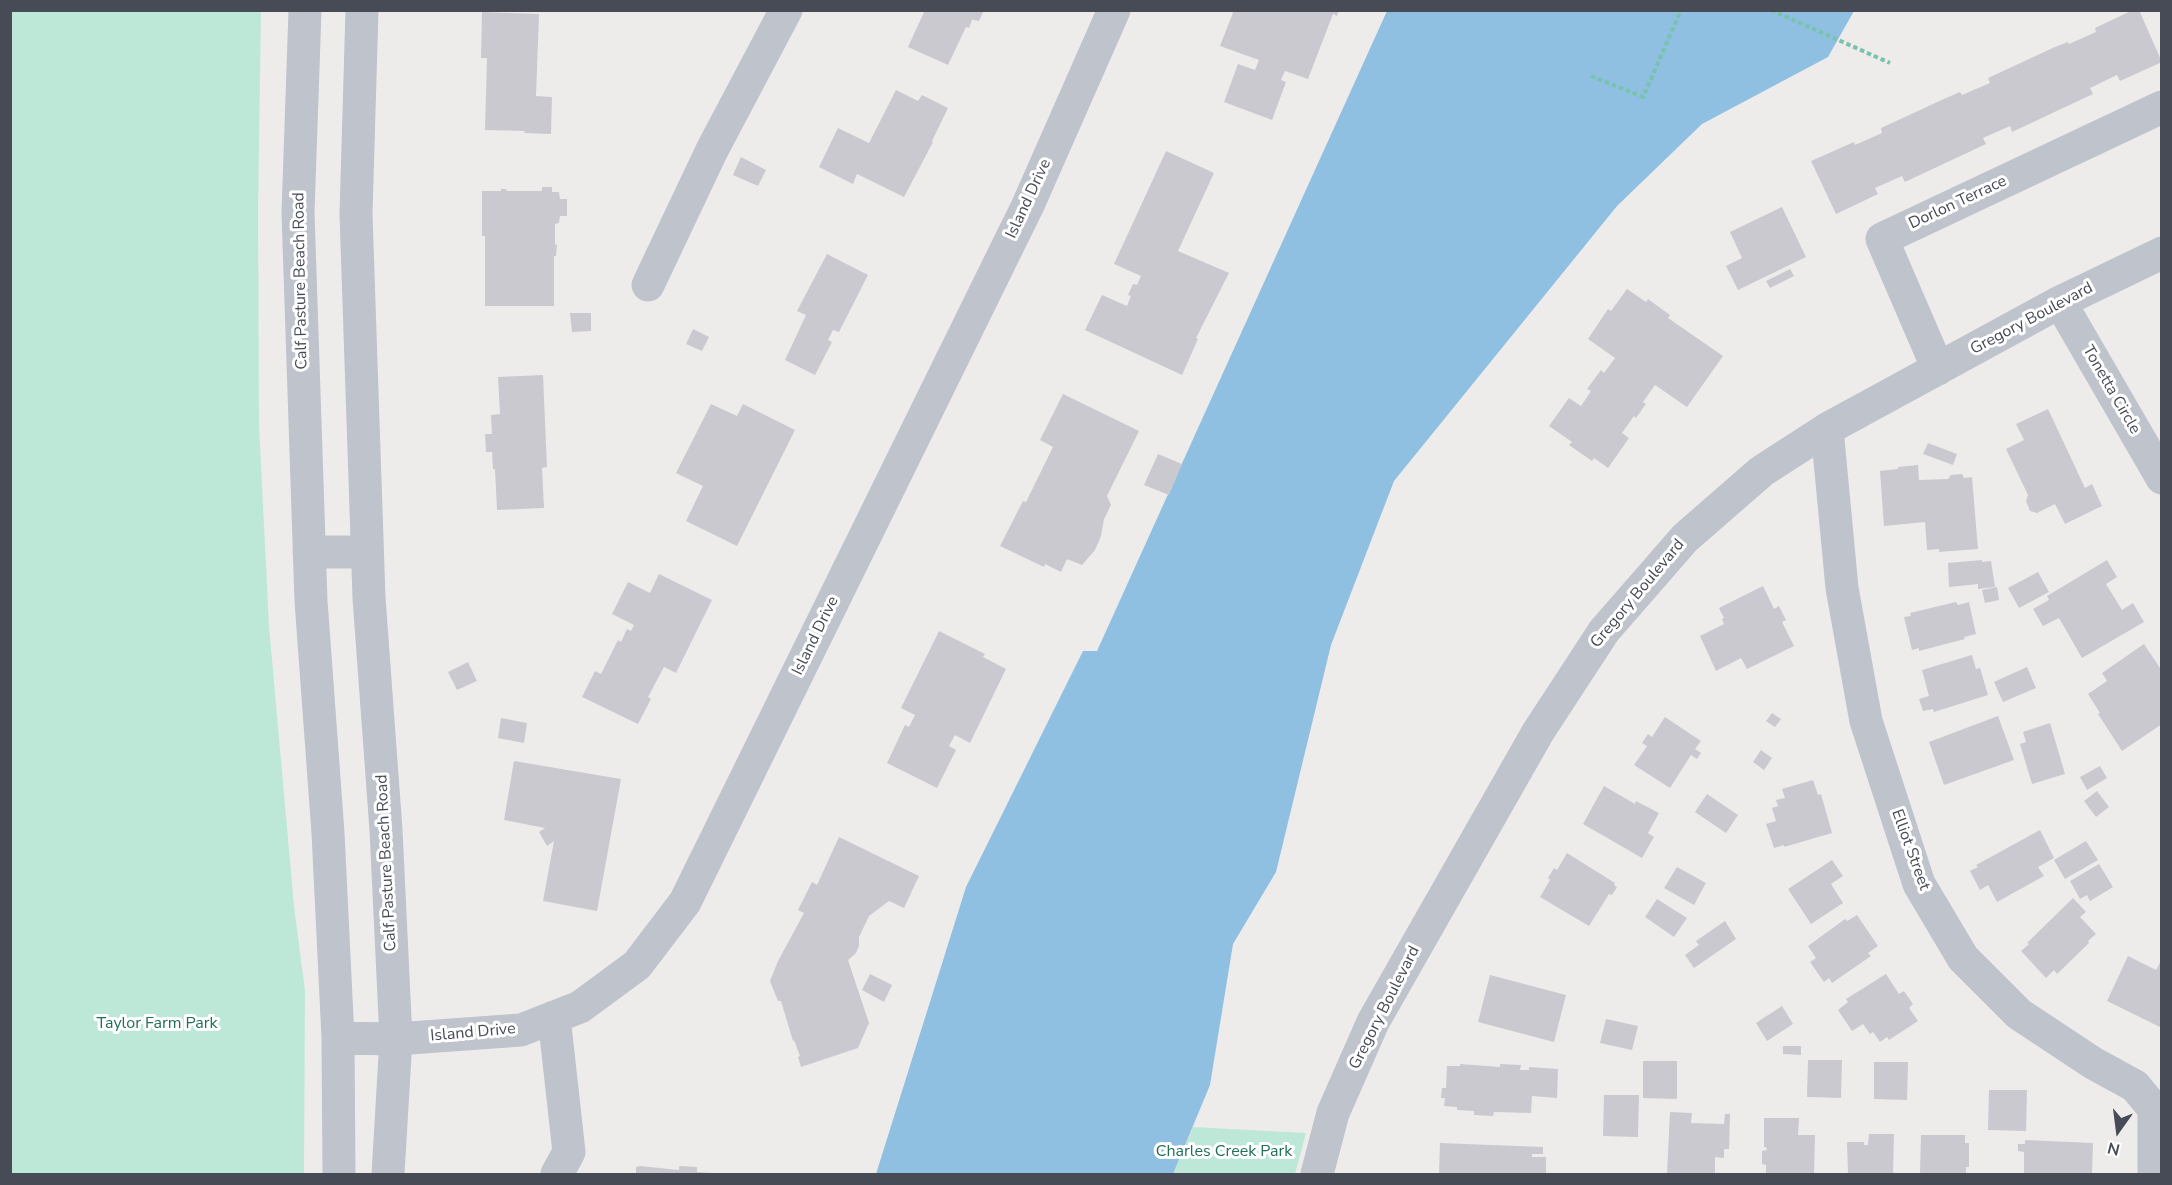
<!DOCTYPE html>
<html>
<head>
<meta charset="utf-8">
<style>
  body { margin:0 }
  #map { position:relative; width:2172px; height:1185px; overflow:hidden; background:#eeeceb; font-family:"Nunito Sans",sans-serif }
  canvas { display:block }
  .frame { position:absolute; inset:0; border:12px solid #464b56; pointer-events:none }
  .north { position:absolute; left:2088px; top:1101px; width:60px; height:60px; -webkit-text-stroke:4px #fff; paint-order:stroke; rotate:194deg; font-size:16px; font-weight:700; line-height:24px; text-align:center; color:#464b56 }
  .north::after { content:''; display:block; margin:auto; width:21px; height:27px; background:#464b56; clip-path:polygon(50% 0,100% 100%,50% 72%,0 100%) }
</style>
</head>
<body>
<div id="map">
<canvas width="2172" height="1185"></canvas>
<div class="frame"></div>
<div class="north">N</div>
</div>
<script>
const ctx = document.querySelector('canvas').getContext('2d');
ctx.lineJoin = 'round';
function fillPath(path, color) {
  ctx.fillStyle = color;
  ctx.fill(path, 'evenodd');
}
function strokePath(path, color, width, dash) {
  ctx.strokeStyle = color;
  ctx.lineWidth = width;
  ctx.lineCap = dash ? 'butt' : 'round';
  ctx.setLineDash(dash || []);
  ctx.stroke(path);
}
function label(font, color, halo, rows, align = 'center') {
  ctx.font = font + ' "Nunito Sans",sans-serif';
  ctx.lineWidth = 6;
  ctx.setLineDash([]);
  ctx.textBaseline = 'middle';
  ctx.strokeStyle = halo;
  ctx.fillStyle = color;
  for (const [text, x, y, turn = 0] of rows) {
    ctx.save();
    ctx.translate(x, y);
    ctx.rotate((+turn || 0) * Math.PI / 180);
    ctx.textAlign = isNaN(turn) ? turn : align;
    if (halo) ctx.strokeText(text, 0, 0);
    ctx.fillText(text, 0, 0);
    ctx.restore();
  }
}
fillPath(new Path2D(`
  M10,11H261L258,210L259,425L269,626L294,906L305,991L304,1174H11Z
  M1193,1127L1306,1133L1295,1174H1173Z`), '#bde8d7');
fillPath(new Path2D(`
  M1387,11H1854L1828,57L1702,124L1617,206L1394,481L1331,645L1276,872L1233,944L1210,1085L1173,1174H876L966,887L1083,651H1097Z`), '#8fbfe1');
fillPath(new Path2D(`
  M925,10H984L979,21L969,19L972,20L969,28L966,27L948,65L908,47Z
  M1234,10H1339L1337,16L1333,14L1308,79L1285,71L1281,80L1286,82L1272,120L1224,102L1238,64L1255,70L1259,60L1220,46Z
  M2133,10H2139L2162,62L2120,81L2117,75L2090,88L2093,94L2012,132L2010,126L1983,138L1986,144L1905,182L1902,176L1875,188L1878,194L1836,214L1811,161L1854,142L1855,145L1882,133L1881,128L1946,98L1960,92L1962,95L1990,83L1988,78L2055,47L2068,42L2069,44L2096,32L2095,28Z
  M482,12L539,14L536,96L552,97L551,134L524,133L525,131L485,130L487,58H481Z
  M896,90L918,101L922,95L948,108L932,141L933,142L904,197L857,174L853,184L819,167L838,128L869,143Z
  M1166,151L1214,173L1178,251L1229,273L1196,338L1198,339L1182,375L1085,330L1102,295L1127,306L1131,296L1128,295L1133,284L1137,285L1141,276L1114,264Z
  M741,157L766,170L758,186L733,175Z
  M542,187H552V192H559L560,199H567V216H560L559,223L555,224V245L557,244L556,256H554V306H485V236H482V191H501V189H506L507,191H542Z
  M1782,207L1806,257L1738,290L1726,266L1742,258L1730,232Z
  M827,254L868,275L839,332L833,330L828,340L832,342L815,375L785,360L806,315L797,311Z
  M1790,269L1794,276L1770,288L1766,281Z
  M1627,289L1646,302L1648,299L1670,315L1668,318L1723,356L1687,407L1655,385L1643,402L1646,404L1636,418L1634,416L1622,433L1629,438L1608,468L1594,458L1592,461L1569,445L1572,442L1549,426L1569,398L1581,406L1591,391L1587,389L1601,370L1604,373L1615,358L1588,339L1608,309L1611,311Z
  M570,313H591V331L572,332Z
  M693,329L709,337L702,351L686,344Z
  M543,375L547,467L542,468L544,508L497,510L495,469H493L492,452H486L485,434H492L491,415L500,414L498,377Z
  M1063,394L1139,431L1107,496L1111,505L1104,519L1101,536L1095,550L1082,565L1067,559L1061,572L1045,564L1044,567L1000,546L1023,501L1026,502L1053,447L1040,440Z
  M711,404L737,416L743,404L795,430L737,546L686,521L703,486L676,473Z
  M2048,409L2085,488L2092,484L2102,506L2065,524L2055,504L2037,513L2030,511L2026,501L2028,495L2006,449L2024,440L2016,424Z
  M1928,443L1957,454L1953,465L1923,454Z
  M1158,454L1182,464L1169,495L1144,485Z
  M1918,465L1919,480L1948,479L1951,475L1962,474L1964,478L1972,477L1978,549L1939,552V549L1927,550L1925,522L1884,526L1880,471L1898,469V467Z
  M1982,560V562L1991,561L1995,587L1978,589V584L1949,587L1948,563Z
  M2107,560L2117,577L2106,584L2122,610L2133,603L2144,622L2082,658L2059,618L2043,626L2033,609L2049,600L2047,596Z
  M2038,572L2049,592L2019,608L2008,588Z
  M659,574L712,600L676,673L664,667L648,697L651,699L638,724L582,697L595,671L601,674L618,640L621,642L627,629L631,631L634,625L612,614L628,582L650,593Z
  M1763,586L1774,609L1779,606L1786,620L1782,622L1794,646L1747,669L1741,658L1716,671L1700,636L1724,624L1722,619L1724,618L1719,608Z
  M1997,587L1999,600L1985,603L1982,590Z
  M1956,602L1958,605L1969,602L1976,634L1964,637L1965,639L1919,651V648L1912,650L1904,617L1911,616L1910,613Z
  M939,631L985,654L983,657L1006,669L970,743L955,735L949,746L956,750L937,788L887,763L905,725L909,727L915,715L901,708Z
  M2144,644L2162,671V724L2122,751L2098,714L2100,713L2088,694L2107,681L2102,673Z
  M1972,655L1976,669L1980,668L1988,695L1934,712L1933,709L1923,711L1919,699L1929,696L1922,670Z
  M468,662L477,681L457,690L448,672Z
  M2027,667L2036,688L2003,702L1994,682Z
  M1772,713L1781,719L1775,727L1766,721Z
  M1998,716L2014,760L1944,785L1929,742Z
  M1665,717L1701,741L1695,749L1701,753L1697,759L1691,755L1670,788L1634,765L1647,746L1642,743L1648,734L1652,737Z
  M501,718L527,723L524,743L498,738Z
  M2050,723L2065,774L2032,784L2020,744L2026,742L2023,732Z
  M1761,750L1772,758L1764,770L1753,762Z
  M514,761L621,779L597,911L543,901L554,841L547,846L539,832L545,828L504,820Z
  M2100,766L2107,778L2087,790L2080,777Z
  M1813,780L1818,795L1821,794L1832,833L1784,847V845L1774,848L1766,824L1776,821L1772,808L1778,806L1776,800L1785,798L1782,789Z
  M1604,786L1635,804L1636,801L1659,813L1648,833L1654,837L1642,858L1583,824Z
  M2097,791L2109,807L2096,817L2084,801Z
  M1707,794L1738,815L1726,833L1695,812Z
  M2040,830L2054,858L2038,867L2044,876L1997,902L1988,885L1980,890L1970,871L1978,867L1976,865Z
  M839,837L919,876L904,908L889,901L869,916L859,937V946L856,953L848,960L869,1023L858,1048L801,1067L798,1057L800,1056L794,1040L793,1041L781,1001H778L770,981L778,961L804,913L798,910L812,882L817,885Z
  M2086,841L2098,860L2065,879L2054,860Z
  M1567,853L1615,883L1614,885L1617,887L1612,895L1609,894L1589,926L1540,897L1550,880L1548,878L1554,868L1557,870Z
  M1832,860L1843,876L1831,884L1843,903L1811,924L1788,889Z
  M2099,864L2113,887L2090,901L2087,895L2080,899L2070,881Z
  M1677,867L1706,883L1694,905L1664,888Z
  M2073,898L2086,912L2080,917L2096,934L2088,941L2089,943L2057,974L2054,970L2046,978L2021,951L2029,944L2027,943Z
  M1657,899L1687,918L1674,937L1645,917Z
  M1857,915L1878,946L1868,953L1871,956L1832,983L1829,978L1824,982L1810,962L1816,958L1808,946L1845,919L1847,921Z
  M1725,921L1736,939L1694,968L1685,955L1699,945L1696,941Z
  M2128,956L2156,970L2162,959V1028L2107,1001Z
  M870,974L892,985L884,1002L862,990Z
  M1886,974L1899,994L1904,991L1913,1004L1909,1008L1918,1021L1889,1040L1887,1037L1880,1042L1873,1032L1870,1034L1863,1024L1852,1031L1838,1010L1848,1002L1846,999Z
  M1490,975L1566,995L1554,1042L1478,1022Z
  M1782,1006L1793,1024L1767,1041L1756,1023Z
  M1606,1019L1638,1026L1632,1050L1600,1043Z
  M1783,1046H1801V1055L1783,1054Z
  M1808,1060H1842L1841,1098L1807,1097Z
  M1643,1061H1677V1099L1643,1098Z
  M1874,1062H1908L1907,1100L1874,1099Z
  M1460,1064L1500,1067V1064L1521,1065L1520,1070H1529V1067L1558,1069L1557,1098L1532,1096L1531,1113L1494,1112L1493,1116L1474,1115V1111L1457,1110V1107L1444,1106L1445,1098H1441L1442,1088H1446L1447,1066H1460Z
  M1989,1090H2027L2026,1131L1988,1130Z
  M1604,1095H1639L1638,1137L1603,1136Z
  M1670,1112L1692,1113L1691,1123L1724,1124L1725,1114H1730L1729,1149H1724V1158L1715,1157V1174H1667Z
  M1764,1118H1799L1798,1135H1815L1814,1174H1766V1165L1762,1164V1151L1767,1150L1766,1147H1764Z
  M1869,1134H1894L1893,1174H1848L1847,1142H1864V1145H1868Z
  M1921,1135H1965V1143H1969V1167H1966V1174H1920Z
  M2025,1140L2093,1143L2092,1174H2024V1152L2018,1151V1144H2025Z
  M1440,1143L1543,1147V1154H1532V1157H1546V1174H1439Z
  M640,1166L679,1170V1166L697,1167V1172L712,1173L711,1174H636V1167Z`), '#c9c9cf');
strokePath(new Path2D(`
  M1771,10L1890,63
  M1591,76L1643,97L1681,10`), '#79c2ad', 4, [4.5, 3]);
strokePath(new Path2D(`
  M305,10L298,213L311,601L328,833L338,1038L339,1174
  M362,10L356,214L369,598L386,830L396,1039L388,1174
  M648,285L712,150L786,10
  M2060,302L2162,478
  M1938,369L1882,239L2162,107
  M1827,429L1842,588L1866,721L1919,884L1963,958L2019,1014L2093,1063L2135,1086L2154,1109V1174
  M309,552H367
  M554,1017L569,1152L557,1174
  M338,1038L396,1039L521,1030L580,1007L637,965L685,902L1028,205L1114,10
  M1317,1174L1333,1113L1373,1022L1538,732L1604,631L1685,538L1762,471L1827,429L2060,302L2162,253`), '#bec3cc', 33);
label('16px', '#464b56', '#fff', [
  ["Island Drive",1029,199,-65],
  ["Dorlon Terrace",1958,203,-25],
  ["Calf Pasture Beach Road",301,281,-91],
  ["Gregory Boulevard",2032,319,-28],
  ["Tonetta Circle",2111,390,60],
  ["Gregory Boulevard",1638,594,-50],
  ["Island Drive",816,636,-64],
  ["Elliot Street",1910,850,70],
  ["Calf Pasture Beach Road",387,863,-93],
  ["Gregory Boulevard",1385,1008,-63],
  ["Island Drive",473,1033,-5]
]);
label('16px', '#206f57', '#fff', [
  ["Taylor Farm Park",157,1024],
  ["Charles Creek Park",1224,1152]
]);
</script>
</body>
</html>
